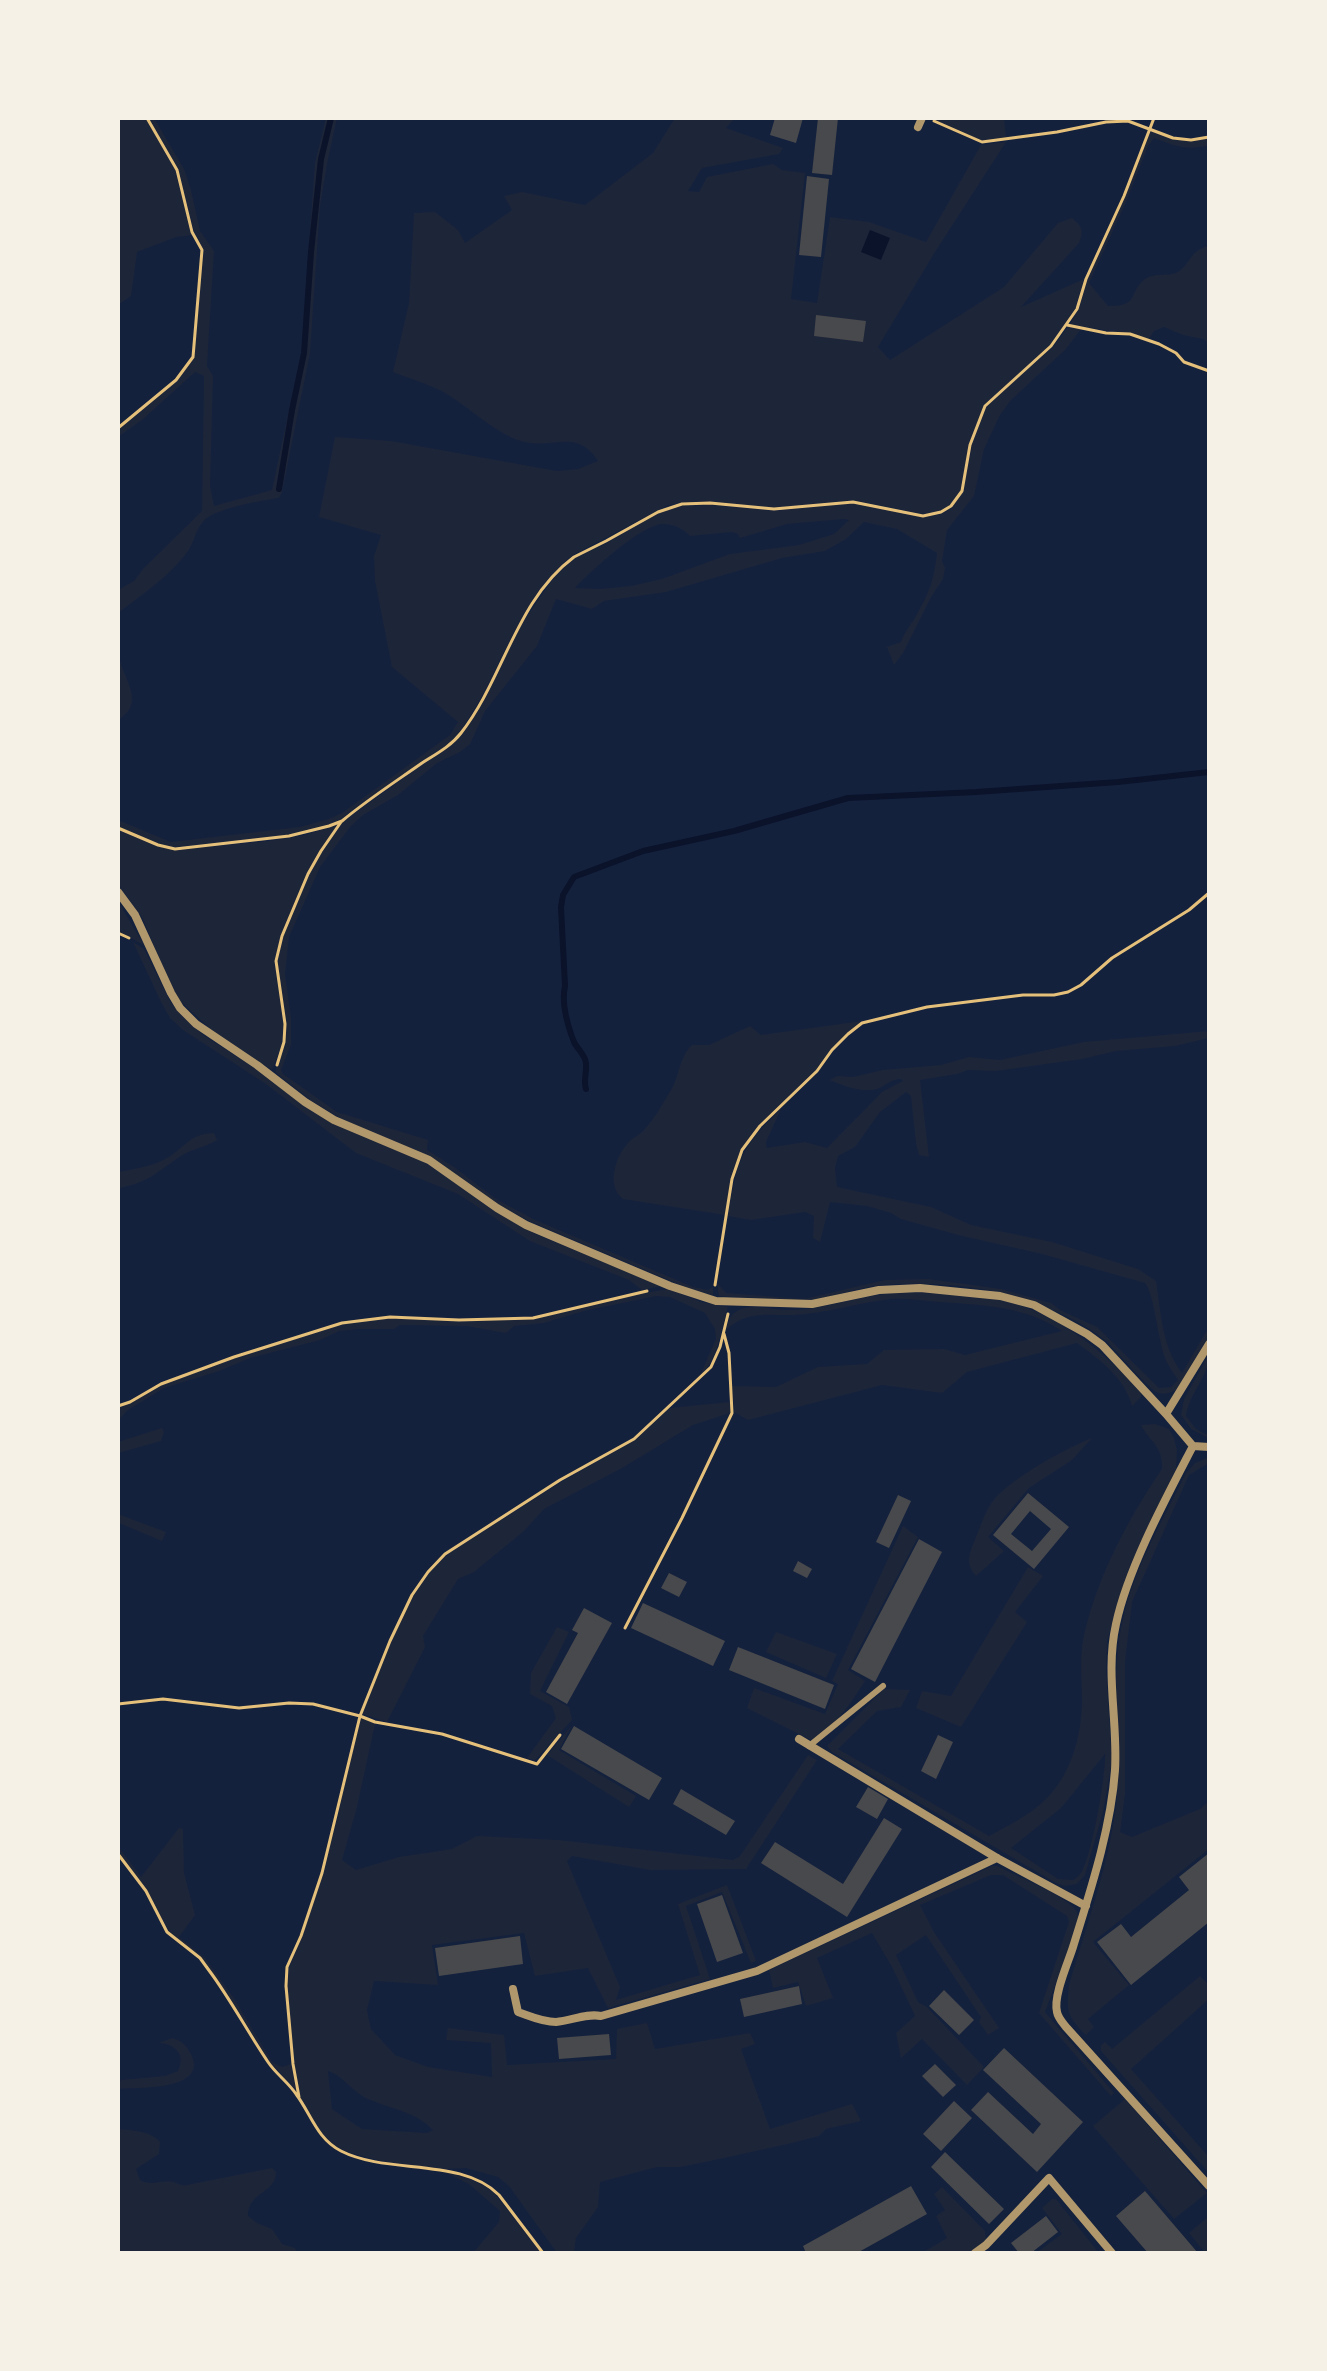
<!DOCTYPE html>
<html>
<head>
<meta charset="utf-8">
<style>
  body { margin:0 }
  #map { position:relative; width:1327px; height:2371px; overflow:hidden; background:#14213d; font-family:"Noto Sans",sans-serif }
  canvas { display:block }
  .frame { position:absolute; inset:0; border:120px solid #f6f1e7; pointer-events:none }
</style>
</head>
<body>
<div id="map">
<canvas width="1327" height="2371"></canvas>
<div class="frame"></div>
</div>
<script>
const ctx = document.querySelector('canvas').getContext('2d');
ctx.lineJoin = 'round';
function fillPath(path, color) {
  ctx.fillStyle = color;
  ctx.fill(path, 'evenodd');
}
function strokePath(path, color, width, dash) {
  ctx.strokeStyle = color;
  ctx.lineWidth = width;
  ctx.lineCap = dash ? 'butt' : 'round';
  ctx.setLineDash(dash || []);
  ctx.stroke(path);
}
fillPath(new Path2D(`
  M118,118H145L150,124L175,170L193,235L176,237L137,252L131,296L118,305Z
  M149,118H154L184,169L191,190L200,231L214,251L207,366L213,376L210,486L214,506L272,490L301,353L315,163L326,118H330L320,158L310,252L303,353L291,410L277,488L280,489L293,410L306,354L313,252L323,159L333,118H337L328,159L320,206L310,353L282,492L279,498C260,501 223,507 207,518C196,526 195,541 188,551C171,575 142,595 118,613V590L134,581L143,569L202,511L204,376L195,372L142,420L118,437V430L177,381L194,357L204,250L194,231L178,169Z
  M675,118H735L726,128L783,148L779,154L702,168L688,191L699,192L707,177L773,164L782,170L805,173L791,299L817,303L830,217L869,222L926,242L981,145L1006,142L935,252L878,347L890,360L1004,287L1058,223L1072,218C1082,226 1084,231 1079,243L1021,307L1084,279L1075,309L1050,345L984,405L969,444L961,491L950,505L940,511L923,514L853,500L774,508L682,503L668,505L573,555C516,599 502,675 460,731C449,746 432,756 417,766C391,783 365,800 341,819L329,825L289,835L175,847L158,844L118,827V820L171,842L300,827L329,819L342,813L450,735L458,722L392,667L375,581L374,556L381,535L319,517L335,437L391,441L557,471L578,469L598,461C576,428 555,449 525,442C499,437 468,406 445,393C429,384 410,379 393,372L409,303L414,213L435,212L458,230L465,243L512,210L504,196L522,192L585,205L653,153Z
  M932,118H1004L1006,138L982,141Z
  M1149,131C1170,139 1187,142 1209,139V145C1188,151 1174,146 1154,138L1148,146L1126,202L1089,283L1108,306C1141,306 1127,293 1145,279C1155,272 1166,277 1176,273C1190,266 1190,249 1209,246V343L1203,339L1183,335L1164,327L1154,331L1149,339C1122,331 1097,330 1070,324L1078,310L1087,279L1125,197Z
  M1068,327L1081,329L1066,349L1011,400L1000,415L984,449L974,496L947,530L942,561L945,568L943,579L931,597L903,653L894,665L887,647L901,642C904,632 912,624 917,614C930,591 934,579 937,553L897,529L864,522L846,539L825,551L782,558L666,592L604,601L592,609L556,599L537,646L485,711L470,744L460,752L437,763L398,795L363,815L350,827L320,867L289,937L285,974L291,1018V1045L281,1070L283,1074L337,1112L428,1140L427,1150L454,1167L496,1199L533,1219L693,1287L708,1290L713,1287V1295L690,1289L531,1222L496,1203L431,1157L342,1119L313,1102L275,1072L286,1043V1024L277,962L283,937L309,875L322,852L342,822L449,746L469,724L521,625L557,573L575,558L607,543L658,513L682,506L711,505L774,511L852,503L923,517L942,514L952,508L963,491L972,445L986,406L1053,347ZM844,519L849,520L834,534L799,545L730,554L662,579L631,586L600,589L575,588C591,571 640,526 662,524C674,524 682,528 690,536L732,532L738,534L740,538L787,524Z
  M118,654C123,679 147,703 118,720Z
  M337,825L307,874L281,936L274,962L284,1024L283,1042L272,1070L217,1035L179,1000L166,976L143,919L118,884V830L157,846L176,850L269,841L305,835Z
  M118,901L144,945L118,931Z
  M133,942L144,949L170,1001L183,1017L203,1035L253,1067L311,1111L361,1136L421,1160L510,1220L535,1234L663,1286L642,1290L629,1280L530,1241L458,1194L356,1153L266,1084L183,1030L170,1018L161,1002Z
  M862,1021L831,1049L816,1070L759,1125L741,1149L731,1179L725,1215L623,1199C606,1186 615,1157 628,1143C632,1138 638,1136 643,1131C654,1120 663,1103 671,1090C680,1075 679,1057 692,1045H709L750,1026L761,1035Z
  M1209,1031V1038L1175,1046L1116,1051L1082,1059L996,1071L968,1070L957,1074L920,1080L929,1157L919,1155L916,1144L911,1096L906,1092L880,1112L855,1147L838,1156L835,1168L837,1187L931,1207L971,1225L1052,1242L1138,1269L1156,1281C1161,1312 1162,1347 1182,1373L1209,1327V1336L1177,1390C1172,1392 1165,1395 1159,1393C1149,1391 1118,1352 1107,1342C1082,1321 1052,1309 1021,1298C982,1285 910,1280 869,1287C847,1291 826,1299 804,1301C776,1303 746,1298 719,1296L717,1283L726,1293L804,1299L885,1280L928,1279L1001,1289L1051,1303L1060,1310L1097,1327L1159,1388L1171,1387L1178,1380C1173,1373 1168,1365 1165,1358C1158,1340 1154,1293 1145,1283L1042,1254L958,1235L901,1219L891,1213L867,1206L830,1202L820,1242L813,1238L814,1216L805,1212L751,1220L728,1216C737,1163 740,1147 781,1109L766,1142L767,1148L805,1142L827,1148L882,1092L903,1081L901,1079C888,1080 886,1086 877,1089C863,1093 842,1086 830,1080L837,1076L853,1077L883,1070L941,1065L969,1057L1000,1060L1084,1042Z
  M214,1133L217,1140C206,1147 192,1149 181,1156C158,1171 147,1184 118,1188V1172C135,1169 154,1166 169,1157C187,1145 190,1134 214,1133Z
  M669,1289L701,1302L728,1307C720,1333 719,1357 699,1378L716,1339L715,1329L705,1313L670,1297L656,1296L584,1311L544,1323L514,1326L506,1333L466,1326L400,1325L394,1329H359L339,1331L320,1340L250,1358L219,1371L164,1388L128,1410L118,1420V1408L131,1403L162,1385L235,1358L342,1324L390,1318L459,1322L533,1319L643,1293Z
  M897,1293C930,1293 964,1293 996,1299C1054,1310 1102,1350 1141,1391V1397L1132,1406C1125,1378 1099,1359 1077,1343L967,1372L942,1393L882,1385L748,1420L734,1412L732,1386L776,1387L818,1367L867,1364L884,1350L944,1349L965,1355L1062,1331C1025,1306 983,1305 939,1302C923,1301 907,1298 891,1299C862,1302 835,1311 806,1314C775,1318 750,1307 726,1330C728,1321 730,1314 739,1310C751,1304 770,1309 783,1310C822,1311 859,1295 897,1293Z
  M1209,1354C1209,1377 1189,1393 1186,1416L1196,1429L1209,1436V1438L1191,1429L1181,1415L1184,1399Z
  M730,1402V1413L693,1425L622,1468L544,1509L524,1531L474,1572L458,1579L423,1636L425,1647L387,1722L362,1714L391,1642L413,1596L429,1573L446,1555L561,1482L635,1440L670,1408Z
  M1155,1424L1169,1429L1174,1438L1177,1450L1176,1469L1127,1573L1107,1641L1106,1670L1112,1761L1103,1812L1085,1875L1077,1884L1065,1886L1056,1883L832,1752L827,1746L884,1689L910,1690L901,1707L877,1711L838,1749L989,1836C1009,1825 1030,1815 1046,1799C1071,1774 1081,1737 1082,1703C1082,1680 1079,1657 1084,1635C1098,1575 1128,1519 1162,1469C1163,1445 1150,1443 1141,1425ZM1105,1754C1106,1775 1092,1854 1082,1871C1080,1875 1077,1877 1073,1880L1058,1879L1011,1848L1061,1808Z
  M162,1428L164,1432L161,1441L118,1453V1442Z
  M1092,1438L1072,1460L1029,1488L988,1537L1004,1551L976,1576C964,1563 970,1552 976,1537C981,1525 985,1512 992,1502C1008,1480 1066,1448 1092,1438Z
  M1209,1457V1463L1189,1475L1132,1602L1125,1662V1794L1120,1832L1132,1837L1200,1809L1209,1801V1849L1093,1942L1129,1985L1088,2019L1094,2027L1086,2035C1067,2017 1066,2010 1069,1985C1086,1926 1112,1857 1117,1795C1122,1737 1109,1676 1123,1619C1134,1568 1163,1520 1186,1473L1195,1463Z
  M118,1514L166,1532L162,1541L119,1523L118,1524Z
  M903,1526L918,1537L848,1670L865,1681C851,1703 835,1728 811,1740L747,1708L754,1688L825,1714L838,1684L832,1681Z
  M1028,1567L1043,1576L1015,1612L1027,1622L961,1727L916,1708L922,1691L951,1696Z
  M557,1627L569,1632L540,1691L569,1707L572,1720L535,1760L527,1758L556,1718L552,1706L530,1694L531,1673Z
  M776,1632L837,1654L826,1678L766,1652Z
  M361,1716L375,1724L357,1807L342,1860L356,1870L399,1857L452,1849L477,1836L559,1840L733,1860L740,1856L808,1755L817,1760L746,1869L650,1870L572,1856L567,1861L620,1987L616,2000L700,1975L678,1904L727,1885L756,1961L751,1963L722,1892L686,1906L710,1979L608,2008L588,1968L535,1976L524,1933L432,1945L438,1985L374,1981L367,2010L371,2029L395,2055L428,2067L492,2077L491,2043L446,2040L448,2028L504,2035L507,2065L616,2059L617,2029L647,2023L655,2049L750,2033L755,2044L741,2049L770,2129L852,2104L861,2121L826,2129L819,2136L788,2144L710,2161L680,2167H657L600,2182L598,2207L576,2238L574,2253H557L509,2186L498,2177L466,2168L444,2169L385,2162L347,2152L332,2144L317,2129L300,2096L294,2064L287,1986L289,1968L302,1937L338,1816L348,1763ZM328,2071C342,2075 351,2090 364,2097C388,2109 414,2110 433,2130L427,2133L362,2129L332,2109Z
  M572,1725L559,1750L636,1796L629,1807L547,1755Z
  M179,1828L183,1829L184,1873L195,1915L179,1937L205,1958L233,1997L272,2062L282,2067L291,2064L296,2090L270,2062L226,1992L201,1958L169,1931L147,1891L118,1851V1846L141,1877Z
  M992,1866H997C1017,1876 1056,1892 1072,1906C1078,1911 1079,1917 1078,1924L1045,2012L1114,2093L1111,2096L1039,2013L1069,1922L1067,1916L1003,1875H991L920,1905L934,1932L999,2028L988,2035L979,2022L981,2017L926,1935L896,1955L918,2002L927,2007L984,2067L967,2085L922,2039L901,2058L896,2033L915,2016L892,1967L872,1933L817,1958L833,1998L806,2006L798,1982L773,1988L769,1970Z
  M1200,1976L1209,1985V1999L1131,2069L1209,2157V2173L1101,2051V2045L1105,2042L1112,2049Z
  M172,2038C181,2040 186,2045 191,2054C209,2091 139,2087 118,2089V2083L121,2080L165,2076L178,2071C186,2055 175,2043 158,2043Z
  M1125,2099L1207,2193L1174,2219L1093,2126Z
  M118,2129C132,2130 151,2131 160,2142L159,2154L136,2169L140,2180C152,2187 162,2179 174,2182C178,2184 182,2186 187,2185L272,2168L276,2172C276,2194 248,2191 248,2216L257,2223L272,2229L282,2244L295,2248L297,2253H118Z
  M444,2172L468,2178L492,2190L541,2253H473L499,2222L500,2211L469,2184Z
  M942,2187L985,2231L986,2242L970,2253H922L947,2238L936,2216L945,2210L934,2194Z
  M1052,2199H1056L1099,2253H1036L1062,2234L1042,2208Z
  M1209,2216V2253H1205L1189,2233Z`), '#1d2539');
fillPath(new Path2D(`
  M870,230L890,238L881,260L861,252Z`), '#0b132b');
strokePath(new Path2D(`
  M279,489L292,410L304,353L311,252L321,159L331,118
  M586,1089C583,1080 587,1073 586,1064C586,1055 577,1049 574,1042C567,1024 561,1004 565,986L561,907L563,895L574,877L643,851L734,831L848,798L976,792L1118,782L1209,772`), '#0b132b', 6);
fillPath(new Path2D(`
  M775,118H803L796,143L770,135Z
  M818,118H838L832,175L812,173Z
  M807,176L829,179L821,257L799,255Z
  M816,315L866,321L863,342L814,336Z
  M1028,1493L1069,1527L1034,1569L993,1535ZM1030,1511L1051,1529L1032,1551L1011,1534Z
  M898,1495L911,1501L889,1548L876,1542Z
  M919,1539L942,1552L875,1682L851,1669Z
  M798,1561L812,1569L807,1578L793,1571Z
  M669,1573L687,1582L679,1597L661,1588Z
  M643,1603L725,1641L713,1666L631,1628Z
  M584,1608L612,1623L567,1704L546,1692L578,1633L572,1630Z
  M738,1647L834,1685L825,1709L729,1670Z
  M574,1726L662,1778L649,1800L561,1749Z
  M938,1735L953,1742L936,1779L921,1771Z
  M868,1787L888,1799L877,1819L856,1807Z
  M681,1789L735,1821L726,1835L673,1804Z
  M884,1818L902,1829L847,1917L761,1863L775,1842L843,1884Z
  M1209,1853V1922L1131,1985L1097,1942L1121,1924L1131,1937L1189,1890L1179,1877Z
  M722,1895L743,1953L717,1962L697,1904Z
  M520,1936L523,1964L439,1976L435,1948Z
  M799,1986L802,2004L744,2017L740,1999Z
  M944,1990L974,2020L959,2035L929,2006Z
  M609,2034L611,2055L559,2059L557,2038Z
  M1004,2048L1083,2122L1037,2172L971,2110L988,2092L1033,2134L1041,2124L983,2070Z
  M935,2064L956,2085L943,2097L922,2076Z
  M954,2101L972,2118L941,2151L923,2134Z
  M945,2152L1004,2209L989,2224L931,2167Z
  M911,2186L927,2214L857,2253H806L803,2246Z
  M1145,2191L1198,2253H1148L1116,2216Z
  M1046,2216L1058,2232L1031,2253H1019L1011,2243Z`), '#48494c');
strokePath(new Path2D(`
  M934,121L982,142L1057,132L1106,122L1128,121L1173,138L1191,140L1209,137
  M1067,325L1106,333L1130,334L1159,344L1176,353L1184,362L1209,371
  M118,428L176,380L193,357L202,250L192,232L177,170L147,118
  M118,828L158,845L175,849L289,836L329,826L342,821C367,800 395,782 422,763C436,754 451,746 461,733C504,678 516,600 574,557L606,541L658,512L682,504L710,503L774,509L853,502L923,516L941,512L951,506L962,491L970,445L985,406L1051,346L1077,309L1086,279L1124,196L1154,118
  M118,933L129,938
  M277,1065L284,1042L285,1024L276,961L282,936L308,874L321,851L341,822
  M715,1285L732,1179L742,1150L760,1126L817,1071L832,1050L848,1034L862,1023L927,1007L1023,995H1054L1068,992L1081,985L1112,958L1189,910L1209,893
  M118,1406L130,1402L161,1384L234,1357L342,1323L390,1317L459,1320L533,1318L647,1291
  M625,1628L682,1518L732,1413L729,1353L724,1334
  M118,1704L163,1699L239,1708L289,1703L313,1704L360,1716L375,1722L442,1734L537,1764L560,1735
  M118,1854L146,1891L167,1932L200,1958L208,1969C230,1998 247,2031 268,2062C276,2074 288,2082 296,2094C311,2114 317,2139 341,2151C388,2175 462,2157 499,2195L543,2253
  M299,2097L293,2064L286,1986L287,1967L301,1936L322,1873L360,1716L390,1641L412,1595L428,1572L445,1554L560,1480L634,1439L711,1367L720,1347L728,1314`), '#e5c07b', 3);
strokePath(new Path2D(`
  M809,1746L883,1686`), '#b1986c', 6);
strokePath(new Path2D(`
  M918,127L922,118
  M118,892L135,915L171,993L180,1008L196,1024L257,1065L305,1102L334,1120L429,1160L497,1208L526,1225L670,1286L716,1301L812,1304L879,1290L920,1288L1000,1296L1034,1305L1087,1334L1102,1345L1166,1414L1193,1446L1209,1447
  M1166,1414L1209,1344
  M1193,1446C1166,1498 1128,1568 1116,1624C1105,1673 1118,1721 1115,1770C1111,1829 1090,1892 1073,1947C1068,1963 1053,1996 1057,2012C1058,2018 1063,2023 1066,2027L1209,2186
  M799,1739L997,1858L1086,1906
  M513,1989L518,2012C530,2016 542,2022 556,2022C571,2021 586,2013 601,2016L757,1971L997,1858
  M975,2253L986,2245L1049,2178L1112,2253`), '#b1986c', 8);
</script>
</body>
</html>
